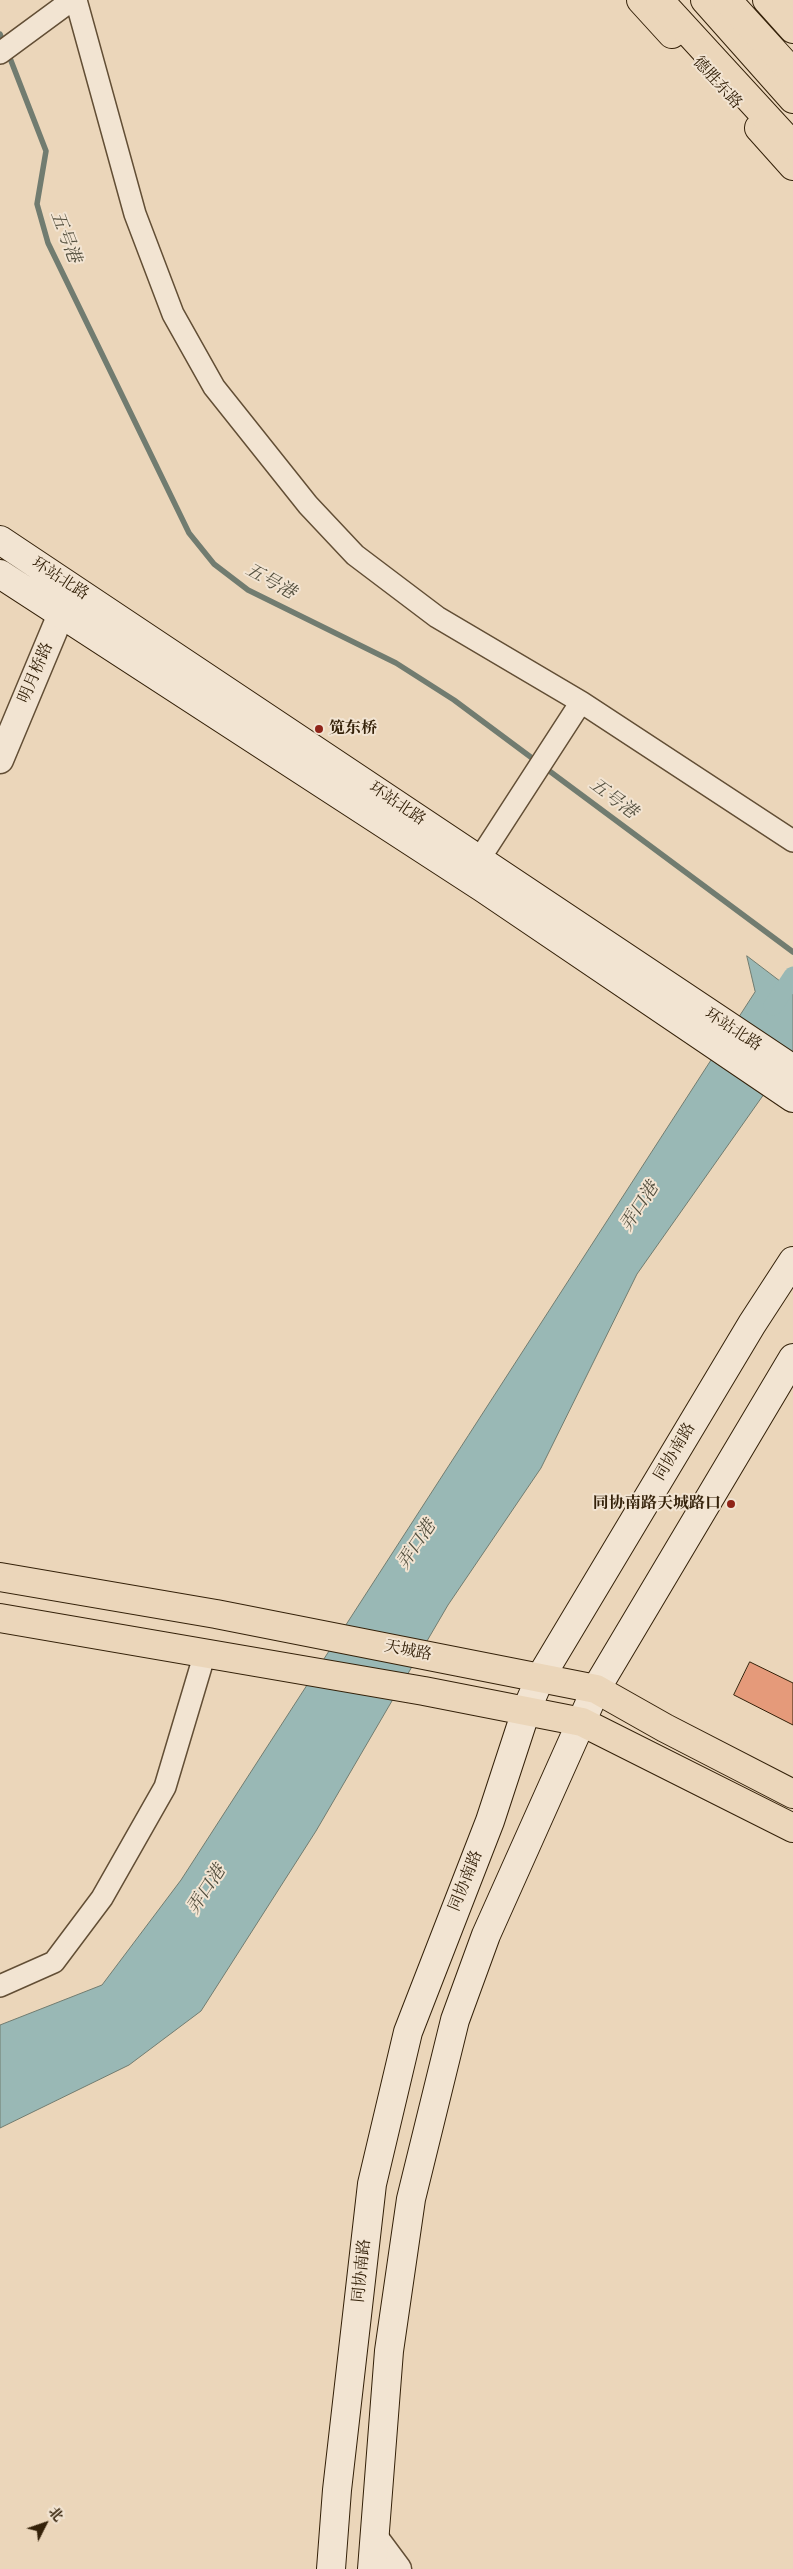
<!DOCTYPE html>
<html>
<head>
<meta charset="utf-8">
<style>
  body { margin:0 }
  #map { position:relative; width:793px; height:2569px; overflow:hidden; background:#ebd6ba; font-family:"Gentium Book Plus","Noto Serif SC",serif }
  canvas { display:block }
  .north { position:absolute; left:20px; top:2499px; width:50px; height:50px; -webkit-text-stroke:4px #f2e4d2; paint-order:stroke; rotate:49deg; font-size:14px; font-weight:700; line-height:20px; text-align:center; color:#342109 }
  .north::after { content:''; display:block; margin:auto; width:18px; height:22px; background:#342109; clip-path:polygon(50% 0,100% 100%,50% 72%,0 100%) }
</style>
</head>
<body>
<div id="map">
<canvas width="793" height="2569"></canvas>
<div class="north">北</div>
</div>
<script>
const ctx = document.querySelector('canvas').getContext('2d');
ctx.lineJoin = 'round';
function fillPath(path, color) {
  ctx.fillStyle = color;
  ctx.fill(path, 'evenodd');
}
function strokePath(path, color, width, dash) {
  ctx.strokeStyle = color;
  ctx.lineWidth = width;
  ctx.lineCap = dash ? 'butt' : 'round';
  ctx.setLineDash(dash || []);
  ctx.stroke(path);
}
function label(font, color, halo, rows, align = 'center') {
  ctx.font = font + ' "Gentium Book Plus","Noto Serif SC",serif';
  ctx.lineWidth = 4;
  ctx.setLineDash([]);
  ctx.textBaseline = 'middle';
  ctx.strokeStyle = halo;
  ctx.fillStyle = color;
  for (const [text, x, y, turn = 0] of rows) {
    ctx.save();
    ctx.translate(x, y);
    ctx.rotate((+turn || 0) * Math.PI / 180);
    ctx.textAlign = isNaN(turn) ? turn : align;
    if (halo) ctx.strokeText(text, 0, 0);
    ctx.fillText(text, 0, 0);
    ctx.restore();
  }
}
const water = new Path2D(`
  M747,956L793,991V1053L637,1274L541,1468L448,1605L316,1831L201,2011L129,2065L0,2128V2025L102,1985L181,1880L755,992Z`);
fillPath(water, '#99b8b5');
strokePath(water, '#717c70', 1);
strokePath(new Path2D(`
  M0,34L4,45
  M8,53L46,151L37,204L48,243L189,533L214,564L248,590L396,663L454,700L536,761
  M544,767L793,952`), '#717c70', 5.5);
strokePath(new Path2D(`
  M773,1006L793,976`), '#99b8b5', 19);
const building = new Path2D(`
  M750,1662L793,1683V1725L734,1695Z`);
fillPath(building, '#e59a7a');
strokePath(building, '#342109', 1);
const minor = new Path2D(`
  M76,0L135,214L173,314L214,387L308,505L355,555L437,617L581,702L793,841
  M0,53L72,0
  M471,872L581,702
  M0,1986L54,1962L102,1898L165,1787L205,1653`);
const tertiary = new Path2D(`
  M0,760L69,595
  M375,2538L398,2569`);
const secondary = new Path2D(`
  M0,540L793,1069
  M0,574L483,888L793,1098
  M331,2569L337,2490L372,2184L408,2032L490,1821L526,1711L540,1678L752,1324L793,1261
  M372,2569L389,2351L411,2199L455,2020L486,1935L596,1689L793,1358`);
const primary = new Path2D(`
  M641,0L672,34
  M705,0L793,99
  M788,0L793,6
  M759,128L793,166
  M0,1577L216,1614L596,1689L665,1728L793,1794
  M0,1618L424,1691L582,1722L793,1828`);
const trunk = new Path2D(`
  M659,0L793,146
  M727,0L793,73
  M767,0L793,29`);
strokePath(minor, '#624e35', 24);
strokePath(tertiary, '#624e35', 29);
strokePath(secondary, '#342109', 30);
strokePath(primary, '#342109', 30);
strokePath(trunk, '#342109', 30);
strokePath(minor, '#f2e4d2', 21);
strokePath(tertiary, '#f2e4d2', 26);
strokePath(secondary, '#f2e4d2', 28);
strokePath(primary, '#ebd6ba', 28);
strokePath(trunk, '#ebd6ba', 28);
for (const [x, y, r, color] of [
  [319,729,5,"#8f2418"],
  [731,1504,5,"#8f2418"]
]) {
  const dot = new Path2D();
  dot.arc(x, y, r, 0, 2 * Math.PI);
  ctx.fillStyle = color;
  ctx.fill(dot);
  strokePath(dot, '#f2e4d2', 2);
}
label('16px', '#342109', '#f2e4d2', [
  ["德胜东路",717,83,48],
  ["环站北路",60,579,33],
  ["明月桥路",36,673,-67],
  ["环站北路",397,804,34],
  ["环站北路",733,1030,33],
  ["同协南路",675,1452,-59],
  ["天城路",408,1651,11],
  ["同协南路",466,1881,-68],
  ["同协南路",362,2271,-84]
]);
label('bold 16px', '#342109', '#f2e4d2', [
  ["笕东桥",329,729],
  ["同协南路天城路口",721,1504,"right"]
], 'left');
label('italic 18px', '#524e3d', '#f2e4d2', [
  ["五号港",65,237,69],
  ["五号港",270,582,29],
  ["五号港",613,799,37],
  ["弄口港",640,1207,-57],
  ["弄口港",417,1545,-56],
  ["弄口港",207,1890,-57]
]);
</script>
</body>
</html>
